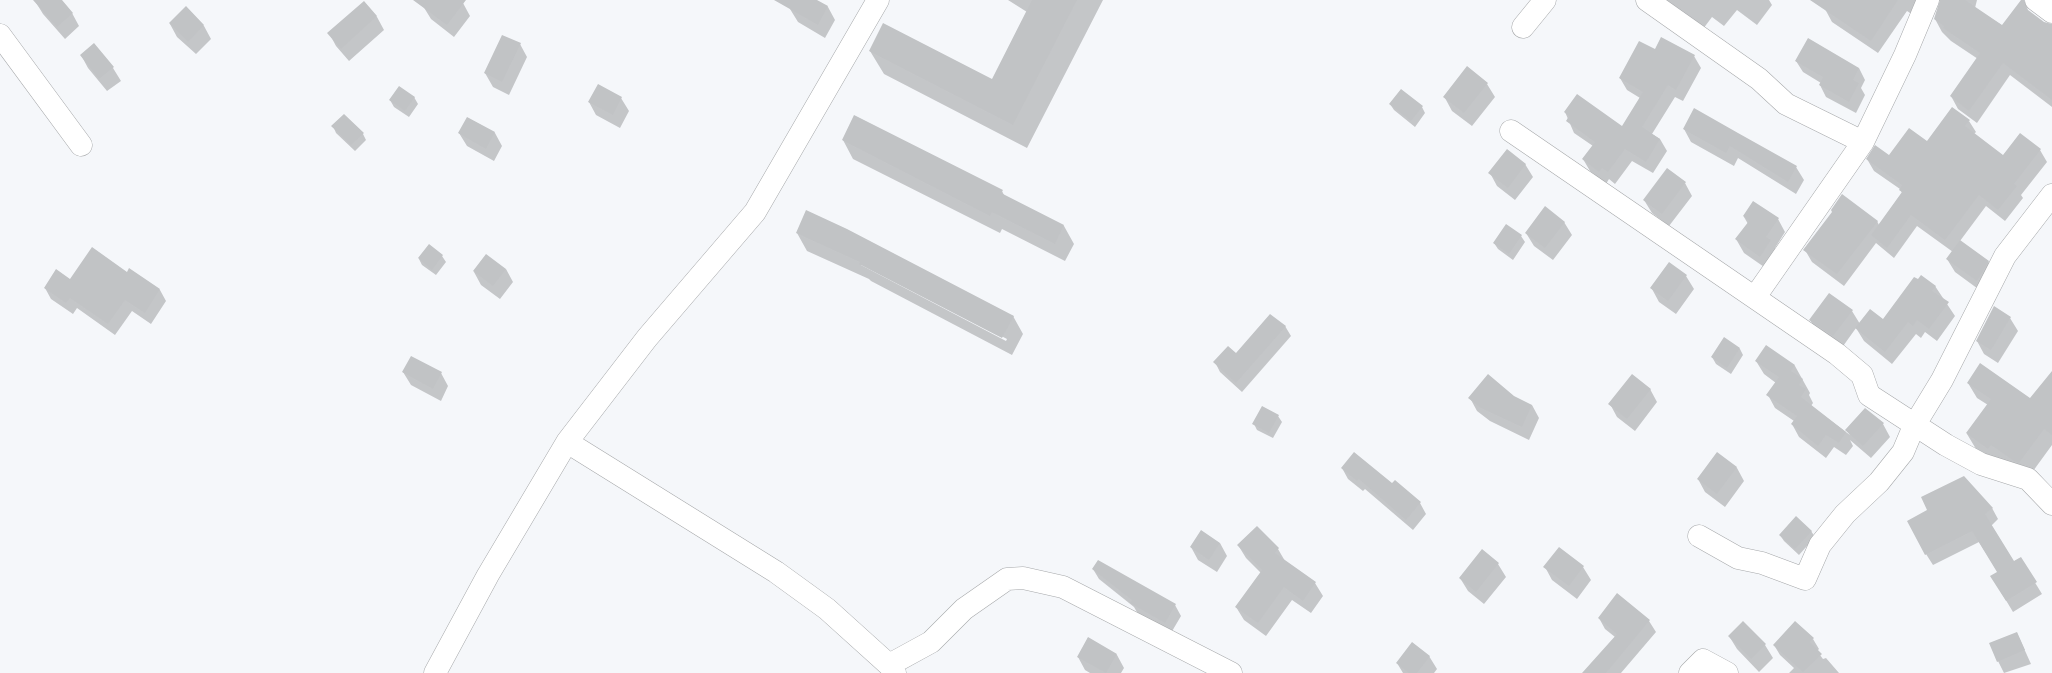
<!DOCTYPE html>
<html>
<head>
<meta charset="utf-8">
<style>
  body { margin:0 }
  canvas { display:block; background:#f5f7fa }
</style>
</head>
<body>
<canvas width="2052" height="673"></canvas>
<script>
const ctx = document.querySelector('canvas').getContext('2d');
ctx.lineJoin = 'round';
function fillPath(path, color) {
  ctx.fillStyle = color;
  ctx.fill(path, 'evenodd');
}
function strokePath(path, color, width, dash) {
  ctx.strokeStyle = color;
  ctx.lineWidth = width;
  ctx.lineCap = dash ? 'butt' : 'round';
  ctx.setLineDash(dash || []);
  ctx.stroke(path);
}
fillPath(new Path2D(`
  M37,0H60L72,13L79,26L65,39L43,14L35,1Z
  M428,0H458L463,3L470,16L454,37L431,19L423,6Z
  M796,0H815L828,7L835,20L825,38L798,22L790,9Z
  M1008,0H1103L1027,148L884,74L870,51L992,81L1027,12Z
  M1644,0H1769L1772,5L1757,25L1737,10L1724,26L1712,17L1703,29Z
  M1831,0H1977L1975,8L2003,26L2044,23L2052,25V107L2010,75L1977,123L1958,109L1951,96L1978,59L1951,41L1942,32L1935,19L1941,1L1935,0L1919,19L1907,11L1878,53L1832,22L1825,9Z
  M364,2L377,17L384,30L349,61L336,46L329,33Z
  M186,8L204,26L211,39L196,54L177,37L170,24Z
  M520,44L527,57L509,95L493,87L485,73Z
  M1655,50L1694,56L1701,68L1683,101L1675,97L1652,134L1660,139L1667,151L1653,173L1632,161L1615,184L1609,179L1606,184L1590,171L1583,159L1593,146L1574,133L1565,112L1622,128L1640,98L1627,90L1620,78Z
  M81,55L113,68L121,81L107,91L88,68Z
  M1796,61L1859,68L1865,80L1861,88L1865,95L1856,113L1826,97L1820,85L1821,83L1803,72Z
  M1487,84L1495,97L1472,126L1452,111L1445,98Z
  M414,97L418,104L409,117L394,107L390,100Z
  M621,98L629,111L620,128L596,115L589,102Z
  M1390,104L1422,107L1425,113L1415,127L1394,110Z
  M855,116L1002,191L1005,197L1064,226L1074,244L1065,261L1002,229L1000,233L853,159L843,140Z
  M468,118L495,133L502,146L494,161L467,146L459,133Z
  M1969,121L1976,132L1974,134L2003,156L2020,134L2040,150L2047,162L2021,195L2023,198L2005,221L1986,206L1960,241L1988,261L1995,275L1985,294L1955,272L1947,259L1953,252L1917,226L1894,258L1876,243L1844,286L1812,262L1805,250L1877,221L1879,225L1902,193L1900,189L1874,171L1867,159L1889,156L1927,142Z
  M333,126L363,134L366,140L355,151L336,133Z
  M1684,129L1738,134L1796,167L1804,180L1796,194L1738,158L1734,166L1691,142Z
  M1525,164L1533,177L1515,200L1497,186L1490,173Z
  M1685,183L1692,196L1669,226L1652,213L1644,200Z
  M1744,217L1778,219L1785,232L1775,248L1778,254L1767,269L1744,253L1736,239L1748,224Z
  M1564,222L1572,235L1553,260L1534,246L1526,233Z
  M797,233L1013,316L1023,334L1012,355L871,281L869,279L807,251ZM861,263L1007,339L1006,341L861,265Z
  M1521,236L1525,242L1513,260L1498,249L1494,243Z
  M429,245L442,256L446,262L436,275L422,265L419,259Z
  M506,269L513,282L500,299L481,285L474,272Z
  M129,270L160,290L166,301L151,324L132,311L115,335L77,308L73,314L51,299L45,288L70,280L127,273Z
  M1686,276L1694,289L1676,314L1659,302L1652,289Z
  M1918,281L1935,286L1955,316L1937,341L1925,332L1921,338L1916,334L1892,364L1864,341L1856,328L1841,349L1818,333L1810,320L1852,311L1860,324L1883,321Z
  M2010,318L2018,331L1998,363L1984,354L1977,341Z
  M1285,326L1291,336L1242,392L1220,372L1215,362L1236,355Z
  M1724,339L1740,349L1743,355L1731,374L1716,364L1712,357Z
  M1766,347L1795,366L1810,393L1809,395L1813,403L1811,406L1850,435L1846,430L1883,424L1890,437L1871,458L1850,440L1853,446L1846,455L1834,447L1826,458L1799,437L1792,424L1794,421L1775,408L1768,395L1776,383L1764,374L1756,361Z
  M403,372L441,373L448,386L441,401L411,385Z
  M1968,383L2030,399L2052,385V445L2028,478L1997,463L1976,449L1967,434L1988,405L1977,398Z
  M1650,389L1657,402L1635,431L1617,417L1610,404Z
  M1470,398L1532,405L1539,418L1529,440L1490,421L1477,411Z
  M1278,416L1282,422L1273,438L1257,430L1254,424Z
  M1717,453L1737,468L1744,481L1725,507L1705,492L1698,479Z
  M1342,468L1392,485L1395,482L1420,503L1426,514L1413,530L1365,489L1363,491L1348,479Z
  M1992,508L1998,519L1991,526L2013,562L2020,558L2042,594L2013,612L1998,587V572L1979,542L1933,565L1926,554Z
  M1257,527L1278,549L1285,561L1315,583L1323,596L1311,613L1292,600L1266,636L1244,620L1236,607L1261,573L1246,558L1238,545Z
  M1811,531L1815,537L1799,555L1784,541L1780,535Z
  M1220,543L1227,556L1217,572L1198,560L1191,547Z
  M1482,551L1498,564L1506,577L1484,604L1468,591L1460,578Z
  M1545,567H1583L1591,580L1577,599L1552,580Z
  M1093,569L1175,605L1181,616L1171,633L1138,614L1134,607L1099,579Z
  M1617,595L1649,621L1656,632L1621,673H1584L1615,637L1605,629L1599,618Z
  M1743,623L1765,645L1773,658L1759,672L1737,649L1729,636Z
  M2017,633L2031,664L2004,673L1998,661Z
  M1088,638L1117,655L1124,668L1121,673H1090L1085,670L1078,657Z
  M1813,639L1819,649L1817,651L1823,659L1826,658L1839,673H1789L1794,668L1780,655L1774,645Z
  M1429,656L1437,669L1434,673H1403L1397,663Z`), '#0003');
fillPath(new Path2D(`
  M33,0H62L73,13L57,27Z
  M413,0H466L447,25Z
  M774,0H817L828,6L818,25Z
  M1032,0H1077L1013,125L869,51L883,23L992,79Z
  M1810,0H1898L1871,41Z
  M1940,0H1965L2002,25L2021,0H2024L2028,10L2044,22L2052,24V100L2003,63L1969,111L1950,96L1980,53L1943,28L1944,26L1934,19Z
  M364,1L377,16L341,49L327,33Z
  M186,6L204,25L188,42L169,23Z
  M502,35L521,43L502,82L484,73Z
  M1661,37L1695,55L1676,90L1668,85L1642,127L1660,139L1646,162L1625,149L1608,172L1602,168L1599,172L1582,159L1595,142L1566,121L1569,116L1564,112L1577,94L1622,126L1643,92L1619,78L1639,41L1655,49Z
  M1808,38L1859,68L1853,80L1859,83L1849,102L1819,85L1823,77L1795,61Z
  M94,43L114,67L99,79L80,55Z
  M1467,66L1488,83L1464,113L1443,97Z
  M598,84L622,97L613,115L588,102Z
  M399,86L415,97L405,111L389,100Z
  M1401,89L1423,106L1411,121L1389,104Z
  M1952,107L1970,120L1965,126L2003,155L2020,133L2041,149L2014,184L2017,186L1998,210L1979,195L1945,240L1911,215L1887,248L1871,235L1902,192L1899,190L1902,185L1866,159L1875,145L1889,155L1909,128L1927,141Z
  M1694,108L1738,133L1732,142L1738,133L1797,166L1788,182L1730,146L1726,153L1683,129Z
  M344,114L364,133L351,145L331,126Z
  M854,115L1003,190L1001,193L1064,225L1055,244L992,212L990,216L842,140Z
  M467,117L495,132L486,149L458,133Z
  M1507,149L1526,164L1508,188L1488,173Z
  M1667,168L1686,182L1662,214L1643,200Z
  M1842,194L1878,221L1837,274L1803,250L1832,212L1831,210Z
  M1753,201L1779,218L1766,237L1771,240L1760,257L1735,239L1749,221L1743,216Z
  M1545,206L1565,222L1545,248L1525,233Z
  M806,210L847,229L1014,316L1002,338L859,264L860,262L796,233Z
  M1506,224L1522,235L1509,254L1493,243Z
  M1960,240L1989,261L1977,281L1946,259Z
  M429,244L443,255L432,270L418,258Z
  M92,247L127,272L129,268L160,289L145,313L125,300L108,324L70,298L66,303L44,288L56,269L70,279Z
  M486,254L506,269L493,286L473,271Z
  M1669,262L1687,275L1668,301L1650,288Z
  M1921,275L1936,286L1932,291L1949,302L1929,329L1917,320L1913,326L1908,322L1885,352L1855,328L1870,309L1883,319L1914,277L1918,279Z
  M1829,293L1853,310L1833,336L1809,320Z
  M1994,306L2011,317L1991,350L1976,341Z
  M1270,314L1286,326L1236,383L1213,362L1228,346L1236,353Z
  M1724,337L1740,348L1727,368L1711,357Z
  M1766,345L1795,365L1791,371L1803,379L1799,385L1806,389L1801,397L1846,432L1839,443L1826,435L1818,446L1791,424L1797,416L1766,395L1779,377L1755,361Z
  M411,356L442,372L433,389L402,372Z
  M1980,363L2030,398L2052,371V435L2044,429L2019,463L2014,461L1991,445L1988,449L1966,433L1991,399L1967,383Z
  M1488,374L1514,396L1532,405L1522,427L1481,408L1468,398Z
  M1632,374L1651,389L1627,419L1608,404Z
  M1262,406L1279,415L1269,433L1252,424Z
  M1865,408L1884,423L1863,446L1845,430Z
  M1354,452L1392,483L1395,480L1421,502L1406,520L1359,479L1357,481L1341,468Z
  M1717,452L1737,467L1717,494L1697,479Z
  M1964,476L1993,508L1985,514L2014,561L2021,557L2037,582L2006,601L1990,576L1997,572L1972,531L1925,555L1907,521L1927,510L1921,497Z
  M1796,516L1812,531L1795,549L1779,535Z
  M1257,526L1279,548L1275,553L1316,582L1303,601L1284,587L1258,623L1235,607L1262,570L1237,545Z
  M1201,530L1220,543L1209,560L1190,547Z
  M1559,547L1584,566L1569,586L1543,567Z
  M1482,549L1499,563L1476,592L1459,578Z
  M1098,560L1176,604L1165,623L1130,603L1132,600L1092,569Z
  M1617,593L1650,620L1606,673H1582L1617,634L1598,618Z
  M1743,621L1766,644L1751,659L1728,636Z
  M1795,621L1814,638L1810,642L1822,654L1803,672L1773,645Z
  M2017,632L2025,650L1997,662L1989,643Z
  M1088,637L1117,654L1106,673L1077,657Z
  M1412,642L1430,656L1417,673H1409L1396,663Z`), '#c1c3c5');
const minor = new Path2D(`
  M1647,0L1759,79L1786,104L1863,142
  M2036,0L2052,12
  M1523,27L1545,0
  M0,35L81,145
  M1511,131L1837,354L1862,375L1869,395L1946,445L1981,464L2028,479L2052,504
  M1755,297L1863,142L1905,55L1928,0
  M567,442L776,572L827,609L889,665L895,673
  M1699,536L1738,558L1762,563L1805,579L1820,545L1845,514L1879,482L1903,452L1914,426L1942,380L2005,256L2052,195
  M889,665L931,642L964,609L1007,579L1023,578L1063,587L1231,673
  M435,673L488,575L567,442L647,338L755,212L878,0
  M1690,673L1703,660L1727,673`);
strokePath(minor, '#a6a8aa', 23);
strokePath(minor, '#fff', 22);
</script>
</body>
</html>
